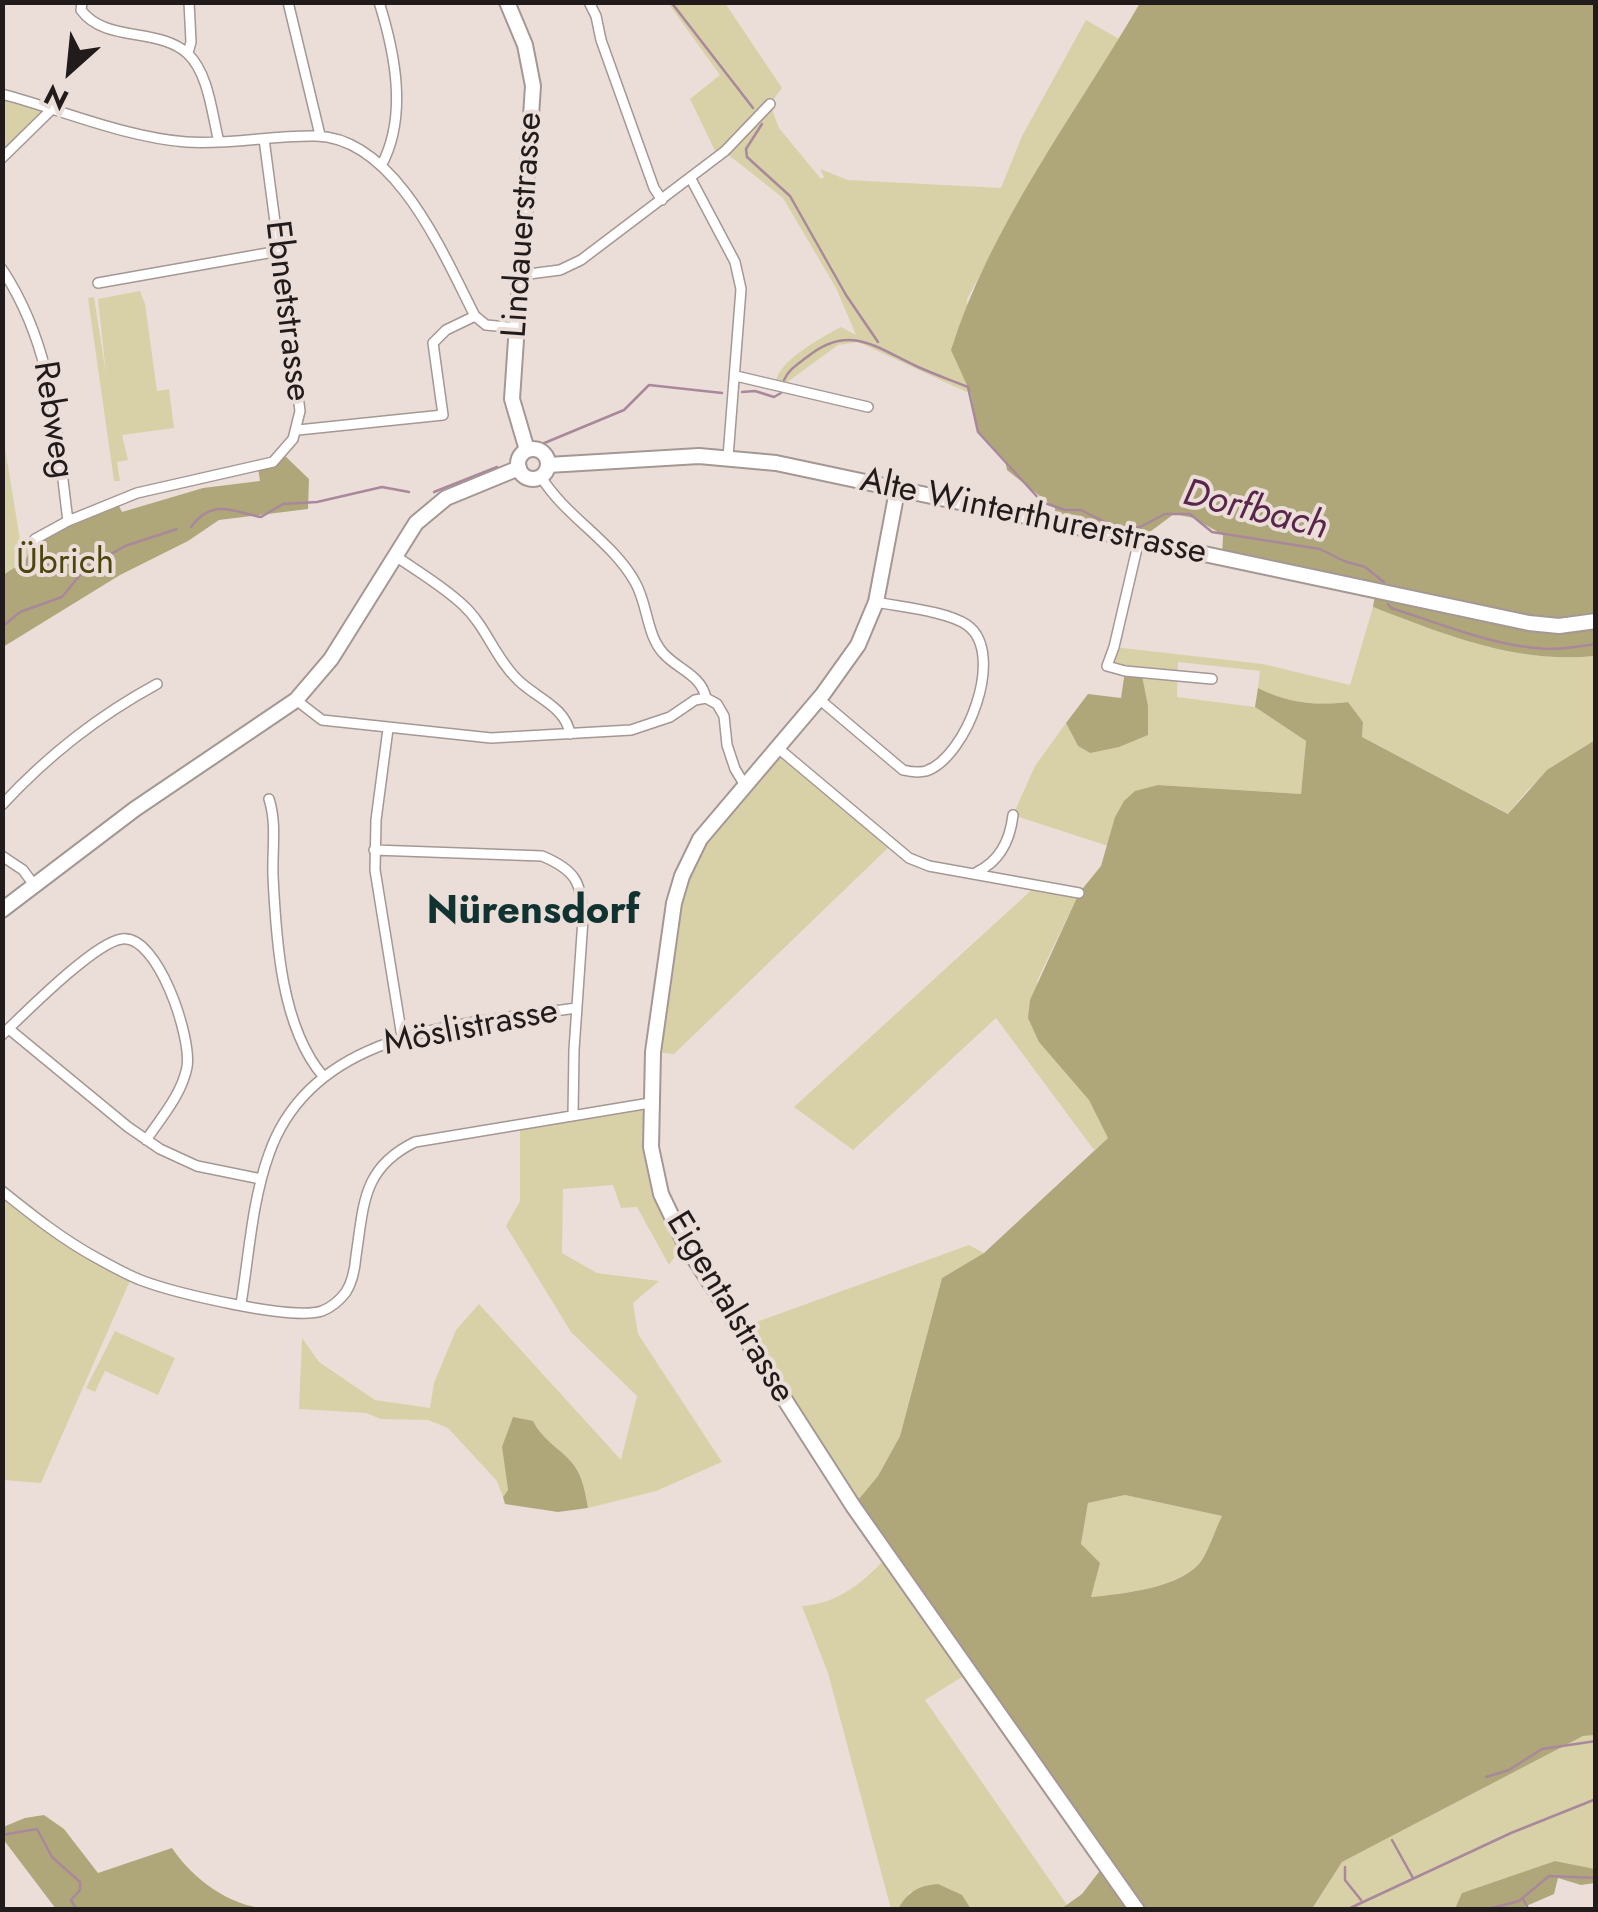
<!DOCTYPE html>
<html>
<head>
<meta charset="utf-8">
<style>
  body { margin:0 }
  #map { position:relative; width:1598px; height:1912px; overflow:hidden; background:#ebded9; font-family:Jost,sans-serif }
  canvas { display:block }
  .frame { position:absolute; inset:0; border:5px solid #211c1b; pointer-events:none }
  .north { position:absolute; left:20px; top:20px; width:100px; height:100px; -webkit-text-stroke:8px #ebded9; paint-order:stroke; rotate:207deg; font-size:28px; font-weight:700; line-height:40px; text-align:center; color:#211c1b }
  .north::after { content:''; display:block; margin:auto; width:35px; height:45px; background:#211c1b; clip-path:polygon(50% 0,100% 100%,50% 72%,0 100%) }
</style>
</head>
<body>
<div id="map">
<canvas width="1598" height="1912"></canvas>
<div class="frame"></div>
<div class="north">N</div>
</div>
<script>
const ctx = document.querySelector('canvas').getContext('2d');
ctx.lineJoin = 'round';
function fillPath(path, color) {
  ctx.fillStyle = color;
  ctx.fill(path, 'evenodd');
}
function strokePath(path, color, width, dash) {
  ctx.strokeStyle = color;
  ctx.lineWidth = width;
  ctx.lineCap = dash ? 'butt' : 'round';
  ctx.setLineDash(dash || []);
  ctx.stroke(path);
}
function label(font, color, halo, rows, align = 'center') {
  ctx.font = font + ' Jost,sans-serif';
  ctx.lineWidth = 8;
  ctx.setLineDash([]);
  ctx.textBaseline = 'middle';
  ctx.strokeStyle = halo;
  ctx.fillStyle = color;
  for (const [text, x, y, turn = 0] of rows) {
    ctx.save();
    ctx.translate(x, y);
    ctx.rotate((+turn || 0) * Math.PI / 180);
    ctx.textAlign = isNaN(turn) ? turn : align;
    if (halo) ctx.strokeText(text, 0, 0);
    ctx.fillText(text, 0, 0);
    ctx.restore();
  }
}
fillPath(new Path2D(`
  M668,3H725L782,88L770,104L779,128L821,179L824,177L820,169L848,180L1001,188L1022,136L1086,20L1119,39L1042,161L967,299L971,394L858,342L838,345L786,383L776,381C780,360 822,337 841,327L856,335L836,288L783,198L725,152L718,157L690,99L720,75Z
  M3,94L52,109L3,158Z
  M140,291L145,304L157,391L169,389L174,428L122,435L128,460L117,462L120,481H114L88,298L94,297L106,374L98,299Z
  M2,429L21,546L35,539L25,561L3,575Z
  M1373,607C1445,635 1517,664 1595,656V740C1561,761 1531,780 1509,814L1362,737L1363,722L1348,702C1316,706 1287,703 1258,688L1260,671L1178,662L1177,697L1255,707L1306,741L1301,794L1158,785C1120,796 1117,809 1108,846L1013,815L1035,766L1066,723L1078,746L1090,753L1141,671L1107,666L1114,647L1263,664L1350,685Z
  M778,748L891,845L674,1054L653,1052L674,903L690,857Z
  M1037,885L1079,893L1037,981L1108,1138L1094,1150L996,1018L853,1150L794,1107Z
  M650,1103L661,1194L740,1328L969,1245L984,1253L942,1278L900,1436L878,1476L853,1506L1105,1865L1100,1870L1091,1860L962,1677L925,1700L1067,1905L1061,1910L971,1909C953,1881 940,1890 910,1892L898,1909H891L828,1673L802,1606C835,1604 859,1586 882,1562L679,1251L669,1265L637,1207L621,1208L613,1185L563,1189L562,1253L597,1273L659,1281L633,1303L638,1334L722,1462L656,1491L588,1508C585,1495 584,1479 576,1469C563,1450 544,1442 533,1421L502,1447L508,1490L503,1497L497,1481L448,1428L428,1420L381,1419L366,1413L299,1409L302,1338L319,1362L375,1400L430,1408L434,1383L456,1330L479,1304L621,1460L637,1396L571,1332L506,1226L520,1201V1125Z
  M2,1191L50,1230L132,1276L41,1483L3,1480Z
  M115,1331L175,1358L158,1395L105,1371L95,1392L86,1388Z
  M1125,1495L1222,1516C1216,1530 1210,1547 1202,1560C1182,1588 1121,1594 1090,1597L1081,1544L1088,1503Z
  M1595,1735V1869L1555,1861L1463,1893L1455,1909L1312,1910L1342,1862L1583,1736Z`), '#d8d1a8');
fillPath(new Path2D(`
  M1140,3H1595V656C1517,664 1445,635 1373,607L1376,589L1222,557L1223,535L1194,518L1174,514L1139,540L1056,522L1055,508L1007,470L1005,460L978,432L971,394L951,350C991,224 1074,116 1140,3Z
  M283,454L309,479L308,509L219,520L188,541L120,575L3,647V575L25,561L35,539L116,500L122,512L203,488L260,481L258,468Z
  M1125,671H1141L1148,706V735L1119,747L1090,753L1078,746L1066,723L1088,694L1121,698Z
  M1258,688C1287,703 1316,706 1348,702L1363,722L1362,737L1508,814L1547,770L1595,740V1735L1583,1736L1342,1862L1312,1909H1061L1082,1894L1105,1864L853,1506L878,1476L900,1436L942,1278L984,1253L1108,1138L1089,1100L1039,1042L1028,1018L1030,1000L1079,893L1101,866L1115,817L1124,801L1135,791L1158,785L1301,794L1306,741L1255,707ZM1125,1495L1222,1516C1215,1530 1210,1547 1202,1560C1183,1588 1121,1594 1091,1597L1100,1563L1081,1544L1088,1503Z
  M513,1417L533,1421C545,1445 571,1453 580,1476C584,1485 586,1497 588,1508L558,1512L505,1504L503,1497L508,1490L502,1447Z
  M44,1815L64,1829L98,1873L172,1848C194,1880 228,1905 267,1909H56L3,1839V1827L25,1818Z
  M1555,1861L1595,1869V1883L1581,1885L1558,1878L1554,1894L1524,1907L1525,1909H1455L1462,1893Z
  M938,1884L962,1895L971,1909H898C908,1892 917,1886 938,1884Z`), '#afa77a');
strokePath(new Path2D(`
  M671,2L753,108
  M762,124L746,149L747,157L790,196L846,295L878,342
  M784,380C789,369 798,364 807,357C849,323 875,347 916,366C933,374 951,380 968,387L978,432L1042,502L1065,510H1081L1107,523L1128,528L1140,527L1165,514H1190L1212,532L1320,549L1344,561L1365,567L1384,582
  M742,392L755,391L774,397L781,393
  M542,444L624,410L649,385L722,393
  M434,492L497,467
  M191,527C212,498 231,511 261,517L283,504L317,502L382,487L409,492
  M1388,604L1391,608C1442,624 1494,647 1549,649C1564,649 1580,646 1596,644
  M2,627L20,612L62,597L85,569L125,546L177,529
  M1486,1777L1509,1770L1542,1749L1596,1741
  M2,1835L37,1829L52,1857L80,1882V1890L71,1900L77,1910
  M1392,1840L1413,1878
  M1345,1867V1880L1361,1900
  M1523,1899L1529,1910
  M1346,1910L1511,1833L1596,1799
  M1484,1910L1519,1901L1549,1876L1596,1878`), '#a9889c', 2.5);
const street = new Path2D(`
  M82,2L81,10C105,43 160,27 188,54C209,74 212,115 219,142
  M288,2L320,135
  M379,2C395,53 408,117 381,166
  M589,2L596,16L601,40L654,188L662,200
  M188,53L191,42L189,2
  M2,94C62,110 124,137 186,142C230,145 273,135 316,136C396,138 444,256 475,316L486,325L518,328
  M2,158L52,109
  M691,179L735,262L741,289L728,457
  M2,269C54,348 56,430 68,521
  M521,275L560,270L581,260L725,151L770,104
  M98,283L279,251
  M736,376L868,407
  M298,430L443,415L433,343L446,330L475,316
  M541,477C566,517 612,541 635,582C648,604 646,635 664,654C679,670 701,675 706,698
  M35,539L68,521L137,493L273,462L293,439L300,411L264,139
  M1139,540L1114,647L1107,666L1125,671L1212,679
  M394,555C417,571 443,586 463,605C486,626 495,658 518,680C536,698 566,707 570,734
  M819,699L903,770C911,772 918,773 926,771C966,758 1007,653 967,625C947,611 900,607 876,602
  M296,700L322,720L491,738L631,730L670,717L695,700L706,698L717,704L724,716L727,745L735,769L746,787
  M388,729L376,820L375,870L402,1037
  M778,748L909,858L929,866L1079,893
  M269,799C277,824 272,850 273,876C276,939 281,1027 323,1076
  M2,805C48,755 98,716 157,684
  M374,850L542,856C576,870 582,883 583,919L574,1050L573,1115
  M2,856L23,870L34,885
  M977,872C1000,861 1010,841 1013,815
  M9,1029L128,1127L160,1149L197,1166L261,1179
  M2,1035C24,1014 95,942 122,939C158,934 192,1038 187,1067C182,1094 161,1118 146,1140
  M2,1191C32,1215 62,1239 95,1257C111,1266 127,1275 143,1281C176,1293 292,1321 322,1311C332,1307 340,1300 346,1292C353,1281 355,1268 356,1256C364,1204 362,1168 415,1142L650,1103
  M241,1304C249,1255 252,1201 269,1154C313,1028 465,1024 576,1008`);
const secondary = new Path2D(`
  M507,2L525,45L533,86L512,399L527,450
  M518 464a15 15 0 1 1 30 0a15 15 0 1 1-30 0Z
  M548,465L699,456L776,463L1529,623L1559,626L1596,621
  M897,491L876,602L858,645L823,694L700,839L682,876L674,903L653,1052L651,1147L661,1194L685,1244L853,1506L1137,1910
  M2,910L135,809L296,700L331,659L416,523L446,498L519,468`);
strokePath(street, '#a49894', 12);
strokePath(secondary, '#a49894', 18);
strokePath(street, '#fff', 9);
strokePath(secondary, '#fff', 14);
label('35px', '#211c1b', '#ebded9', [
  ["Lindauerstrasse",524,225,-86],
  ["Ebnetstrasse",286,311,83],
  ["Rebweg",52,420,81],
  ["Alte Winterthurerstrasse",1033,518,12],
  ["Möslistrasse",471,1029,-11],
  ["Eigentalstrasse",729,1308,59]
]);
label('35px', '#4e450c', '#ebded9', [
  ["Übrich",65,565]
]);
label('italic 38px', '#59254b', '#ebded9', [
  ["Dorfbach",1255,512,14]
]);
label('bold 40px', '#103331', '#ebded9', [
  ["Nürensdorf",533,913]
]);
</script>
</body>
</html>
